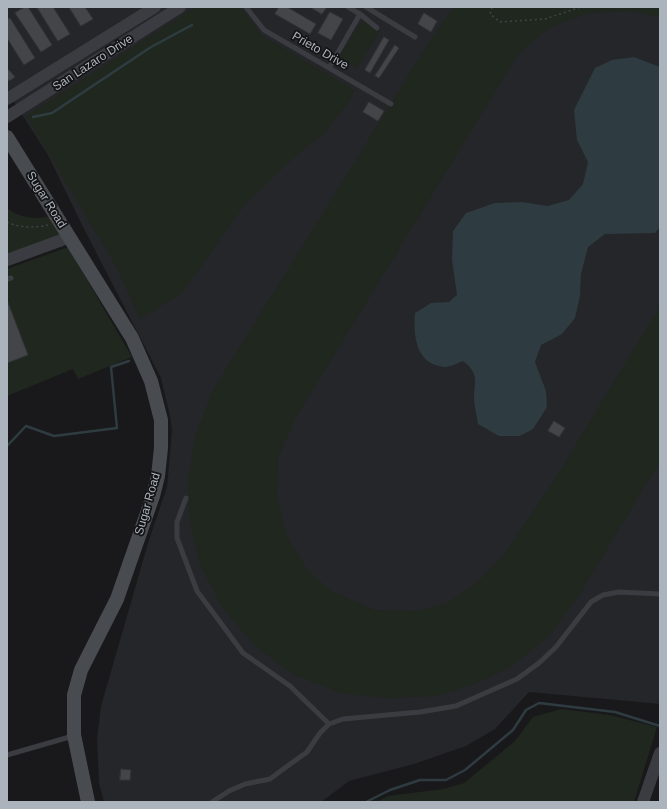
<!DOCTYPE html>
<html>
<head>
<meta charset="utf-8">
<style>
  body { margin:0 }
  #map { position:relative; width:667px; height:809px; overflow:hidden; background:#19191b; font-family:Helvetica,sans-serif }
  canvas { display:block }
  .frame { position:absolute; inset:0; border:8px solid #abb3bc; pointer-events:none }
</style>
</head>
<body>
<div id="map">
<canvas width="667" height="809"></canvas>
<div class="frame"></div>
</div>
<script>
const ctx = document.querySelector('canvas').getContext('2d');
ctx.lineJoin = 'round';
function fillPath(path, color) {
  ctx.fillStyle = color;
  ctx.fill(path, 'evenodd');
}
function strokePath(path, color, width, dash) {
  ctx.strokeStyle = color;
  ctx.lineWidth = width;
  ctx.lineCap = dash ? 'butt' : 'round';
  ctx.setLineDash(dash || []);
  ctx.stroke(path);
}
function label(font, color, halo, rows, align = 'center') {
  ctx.font = font + ' Helvetica,sans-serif';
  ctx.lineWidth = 3.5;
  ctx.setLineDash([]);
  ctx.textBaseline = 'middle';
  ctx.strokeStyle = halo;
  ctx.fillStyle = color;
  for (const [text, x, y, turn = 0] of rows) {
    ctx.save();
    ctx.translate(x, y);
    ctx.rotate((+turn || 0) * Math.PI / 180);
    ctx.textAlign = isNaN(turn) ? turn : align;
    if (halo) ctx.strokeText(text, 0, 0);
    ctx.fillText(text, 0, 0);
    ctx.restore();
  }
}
fillPath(new Path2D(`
  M7,7H660V704L529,692L495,729L466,746L414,764L349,781L321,802H104L99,783L97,739L101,706L149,540L167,487L172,431L170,416L161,378L83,227L48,155L7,91Z`), '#252629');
fillPath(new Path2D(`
  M195,7H241L262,36L355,90L347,104L323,135L300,152L245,204L183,292L140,319L116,266L26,116Z
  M454,7H660V17L631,11L589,13L548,28L517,56L295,419L278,458L277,498L287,536L307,570L331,591L374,610L418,611L448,603L479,581L505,553L555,479L660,306V461L578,597L552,633L511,667L475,684L436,696L387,698L341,693L293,674L255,646L222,607L200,565L190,523L188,484L195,437L213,390L433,36Z
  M362,20L380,31L357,68L339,57Z
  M7,208C20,218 35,220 50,216L61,234L7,255Z
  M68,247L79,266L62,273L79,266L132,357L78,379L73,369L7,396V269Z
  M561,709L610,715L657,727L634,802H376L388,796L443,789L464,783L515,741L533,717Z`), '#1f271e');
fillPath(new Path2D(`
  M634,57L660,67V227L655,233L605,234L588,247L581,274L580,296L575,318L562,334L541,345L535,362L546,391L547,407L533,429L520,436H499L478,424C477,415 474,406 474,398C475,381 479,373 463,361C458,363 450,367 445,367C416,365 413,336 415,313L431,303L449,302L457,295L452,260L453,231L466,213L495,203L521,202L548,206L569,200L583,184L588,162L577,140L574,110L595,68L612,60Z`), '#2e3c41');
strokePath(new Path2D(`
  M33,117L52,113L151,47L192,25
  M7,446L26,426L54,436L117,428L111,367L129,361
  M366,802L390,790L420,780H446L465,770L513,730L526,710L539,703L615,712L660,726`), '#2e3c41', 2.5);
const building = new Path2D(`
  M25,7H28L52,45L41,52L15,13Z
  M37,7H53L70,34L58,41Z
  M69,7H85L93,19L81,26Z
  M279,7H287L316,24L310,34L275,14Z
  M310,7H327L322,14Z
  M330,12L343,19L331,40L318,33Z
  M424,13L437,21L431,32L418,24Z
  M10,18L35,58L24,65L7,38V20Z
  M384,37L389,40L370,73L365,70Z
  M395,45L399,48L379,78L375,76Z
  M9,70L15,77L9,81L7,78V71Z
  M369,102L384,111L378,121L363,112Z
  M7,300L28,355L7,363Z
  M554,421L565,428L559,437L548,431Z
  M121,769L131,770L130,780H120Z`);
fillPath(building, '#434548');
strokePath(building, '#333438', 1);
strokePath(new Path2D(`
  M492,7L490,14L500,22L545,19L581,7
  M655,7L660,9
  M7,222C19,228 35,228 48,225`), '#404448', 1.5, [2, 3]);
strokePath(new Path2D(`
  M246,7L264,30L391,104
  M348,7L360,14L377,28
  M366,7L415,37
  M329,68L360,14
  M7,279L11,278
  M186,498L177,522V538L197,591L243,653L290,686L329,724
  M7,755L73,736
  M212,802L229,791L245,784L270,779L282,770L307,752L320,733L329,724L343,719L420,712L456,706L517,679L539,663L556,647L591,602L603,595L619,592L660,594`), '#3a3c41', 5);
strokePath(new Path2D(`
  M7,99L155,7
  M7,117L180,7
  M7,260L70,237
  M643,802L660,753`), '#3a3c41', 12);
strokePath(new Path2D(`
  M7,137L132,338L151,381L161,420V448L158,476L153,496L117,599L81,670L74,695V735L88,802`), '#484c51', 14);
label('12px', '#abb3bc', '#141416', [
  ["Prieto Drive",320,51,30],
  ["San Lazaro Drive",93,63,-33],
  ["Sugar Road",46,200,58],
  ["Sugar Road",148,504,-74]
]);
</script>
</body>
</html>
